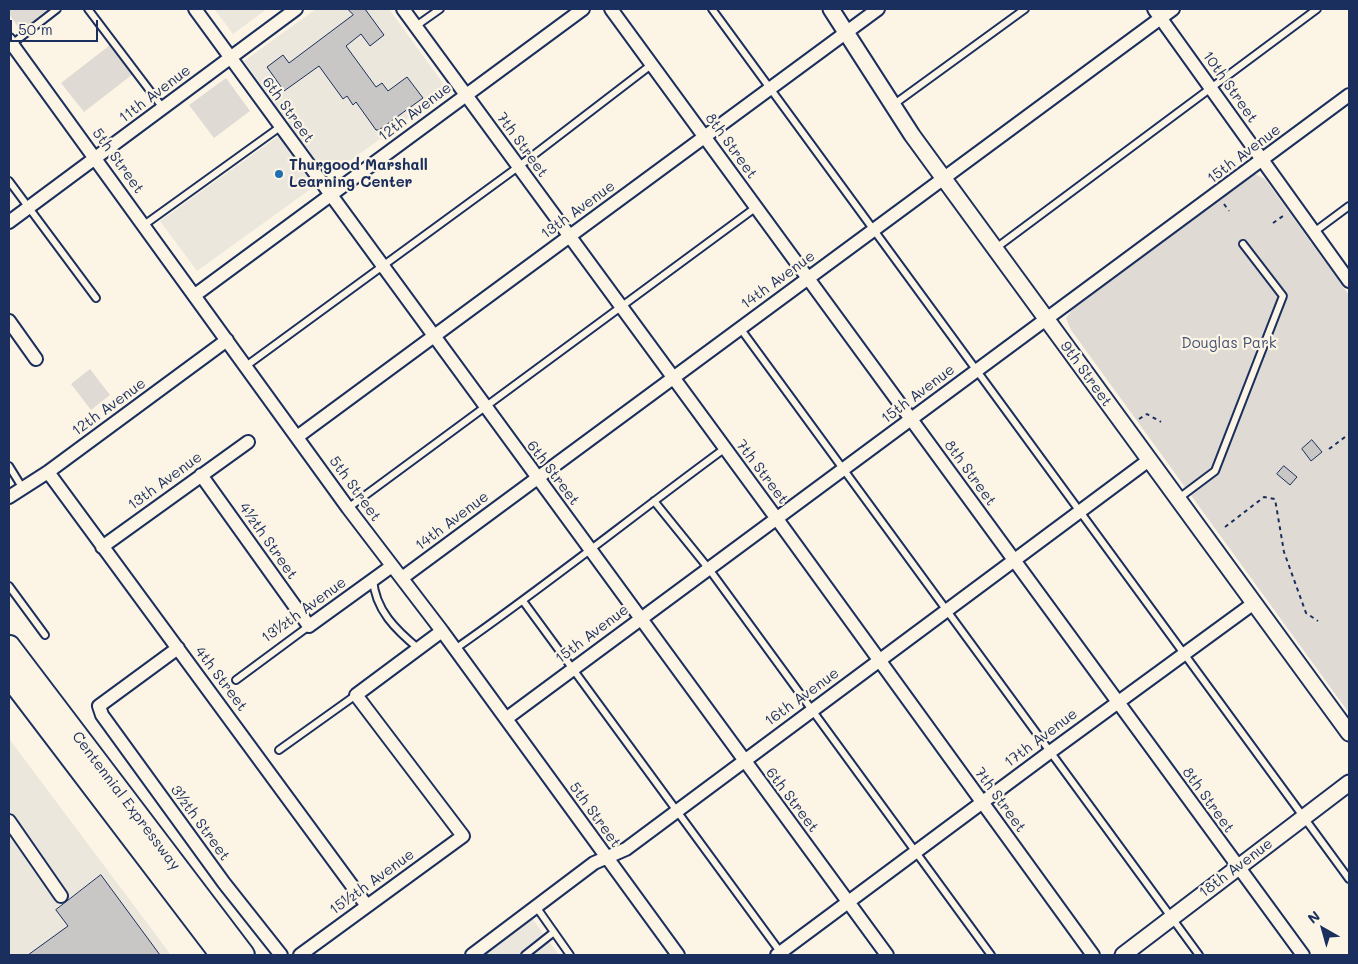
<!DOCTYPE html>
<html>
<head>
<meta charset="utf-8">
<style>
  body { margin:0 }
  #map { position:relative; width:1358px; height:964px; overflow:hidden; background:#fcf5e5; font-family:Mali,sans-serif }
  canvas { display:block }
  .frame { position:absolute; inset:0; border:10px solid #1b2f5e; pointer-events:none }
  .north { position:absolute; left:1298px; top:904px; width:50px; height:50px; -webkit-text-stroke:4px #fcf5e5; paint-order:stroke; rotate:322deg; font-size:14px; font-weight:700; line-height:20px; text-align:center; color:#1b2f5e }
  .north::after { content:''; display:block; margin:auto; width:18px; height:22px; background:#1b2f5e; clip-path:polygon(50% 0,100% 100%,50% 72%,0 100%) }
  .scale { position:absolute; left:10px; top:20px; width:88px; height:22px; box-sizing:border-box; border:2px solid #1b2f5e; border-top:0; padding-left:6px; font-size:15px; line-height:18px; white-space:nowrap; color:#1b2f5e; -webkit-text-stroke:4px #fcf5e5; paint-order:stroke }
</style>
</head>
<body>
<div id="map">
<canvas width="1358" height="964"></canvas>
<div class="frame"></div>
<div class="north">N</div>
<div class="scale">50 m</div>
</div>
<script>
const ctx = document.querySelector('canvas').getContext('2d');
ctx.lineJoin = 'round';
function fillPath(path, color) {
  ctx.fillStyle = color;
  ctx.fill(path, 'evenodd');
}
function strokePath(path, color, width, dash) {
  ctx.strokeStyle = color;
  ctx.lineWidth = width;
  ctx.lineCap = dash ? 'butt' : 'round';
  ctx.setLineDash(dash || []);
  ctx.stroke(path);
}
function label(font, color, halo, rows, align = 'center') {
  ctx.font = font + ' Mali,sans-serif';
  ctx.lineWidth = 4.5;
  ctx.setLineDash([]);
  ctx.textBaseline = 'middle';
  ctx.strokeStyle = halo;
  ctx.fillStyle = color;
  for (const [text, x, y, turn = 0] of rows) {
    ctx.save();
    ctx.translate(x, y);
    ctx.rotate((+turn || 0) * Math.PI / 180);
    ctx.textAlign = isNaN(turn) ? turn : align;
    if (halo) ctx.strokeText(text, 0, 0);
    ctx.fillText(text, 0, 0);
    ctx.restore();
  }
}
fillPath(new Path2D(`
  M217,9H267L233,34L215,10Z
  M316,9H389L448,90L197,271L160,221L291,127L244,61Z
  M10,740L171,955H9Z
  M531,917L559,955H481Z`), '#ece7dc');
fillPath(new Path2D(`
  M9,9H48L21,31L9,14Z
  M110,45L133,74L84,112L61,83Z
  M226,78L250,111L214,138L189,105Z
  M1255,174L1265,179L1349,295V713L1071,330L1066,318L1072,310Z
  M90,369L110,395L91,410L71,384Z`), '#dfdbd4');
const building = new Path2D(`
  M348,9H365L384,35L370,46L361,34L346,46L376,87L382,83L388,91L407,77L423,98L379,130H376L356,102L353,105L347,96L343,99L319,66L284,91L267,67L283,55L289,63L353,15Z
  M1312,440L1322,452L1311,461L1302,449Z
  M1284,466L1297,477L1290,485L1277,474Z
  M101,875L160,955H28L68,926L56,910Z`);
fillPath(building, '#c8c7c6');
strokePath(building, '#1b2f5e', 1);
const service = new Path2D(`
  M88,9L163,108
  M712,9L1349,879
  M416,26L440,9
  M12,44L57,9
  M893,105L1025,9
  M9,181L96,298
  M144,225L280,127
  M1314,232L1349,206
  M996,248L1317,9
  M740,328L1199,955
  M246,366L518,167L651,65
  M9,466L22,487
  M1179,498L1215,471L1283,296L1243,244
  M654,501L709,569L991,955
  M348,508L755,208
  M373,579C375,610 396,630 419,649
  M9,586L45,635
  M523,601L781,953
  M455,649C547,585 634,515 724,449
  M236,680L309,626
  M279,750L356,695
  M537,908L570,955
  M525,955L554,932`);
const minor = new Path2D(`
  M195,9L887,955
  M403,9L777,519L1093,955
  M611,9L1303,955
  M1154,9L1349,281
  M9,40L348,508L442,631L678,955
  M9,222L296,9
  M195,295L583,9
  M9,321L36,359
  M297,437L878,9
  M48,472L367,906
  M201,475L309,626L392,566
  M9,497L48,472L227,340
  M102,547L248,442
  M402,578L1173,9
  M178,648L99,706L102,715L224,883L281,955
  M507,718L1349,95
  M9,821L61,896
  M300,955L463,836L356,695L442,631
  M472,955L594,863L626,849L1149,460
  M777,955L1050,752L1254,603`);
const tertiary = new Path2D(`
  M831,9L912,135L1349,733
  M1123,955L1349,783`);
const motorway = new Path2D(`
  M9,647L243,955
  M9,675L222,955`);
strokePath(service, '#1b2f5e', 10);
strokePath(minor, '#1b2f5e', 16);
strokePath(tertiary, '#1b2f5e', 19);
strokePath(motorway, '#1b2f5e', 26);
strokePath(new Path2D(`
  M1224,204L1229,211
  M1273,223L1286,214
  M1139,419L1147,414L1161,422
  M1329,449L1349,434
  M1225,527L1264,497L1275,499L1284,552L1306,613L1318,621`), '#1b2f5e', 2, [4, 4]);
strokePath(service, '#fcf5e5', 6);
strokePath(minor, '#fcf5e5', 12);
strokePath(tertiary, '#fcf5e5', 15);
strokePath(motorway, '#fcf5e5', 22);
for (const [x, y, r, color] of [
  [279,174,5,"#1f6fb2"]
]) {
  const dot = new Path2D();
  dot.arc(x, y, r, 0, 2 * Math.PI);
  ctx.fillStyle = color;
  ctx.fill(dot);
  strokePath(dot, '#fcf5e5', 2);
}
label('15px', '#1b2f5e', '#fcf5e5', [
  ["10th Street",1230,87,55],
  ["11th Avenue",155,94,-37],
  ["6th Street",288,110,54],
  ["12th Avenue",415,112,-37],
  ["7th Street",522,145,54],
  ["8th Street",731,146,54],
  ["15th Avenue",1244,154,-37],
  ["5th Street",118,161,54],
  ["13th Avenue",578,210,-36],
  ["14th Avenue",778,280,-36],
  ["9th Street",1086,374,54],
  ["15th Avenue",918,394,-37],
  ["12th Avenue",109,407,-36],
  ["7th Street",762,472,53],
  ["6th Street",553,473,53],
  ["8th Street",970,473,54],
  ["13th Avenue",165,481,-36],
  ["5th Street",355,489,54],
  ["14th Avenue",452,521,-37],
  ["4½th Street",268,541,55],
  ["13½th Avenue",304,610,-36],
  ["15th Avenue",592,634,-37],
  ["4th Street",221,679,53],
  ["16th Avenue",802,697,-36],
  ["17th Avenue",1041,738,-37],
  ["6th Street",792,800,53],
  ["7th Street",1000,800,54],
  ["8th Street",1208,800,54],
  ["Centennial Expressway",126,801,53],
  ["5th Street",595,815,54],
  ["3½th Street",200,823,54],
  ["18th Avenue",1236,868,-37],
  ["15½th Avenue",372,882,-36]
]);
label('bold 15px', '#1b2f5e', '#fcf5e5', [
  ["Thurgood Marshall",289,165],
  ["Learning Center",289,182]
], 'left');
label('15px', '#425176', '#fcf5e5', [
  ["Douglas Park",1229,343]
]);
</script>
</body>
</html>
